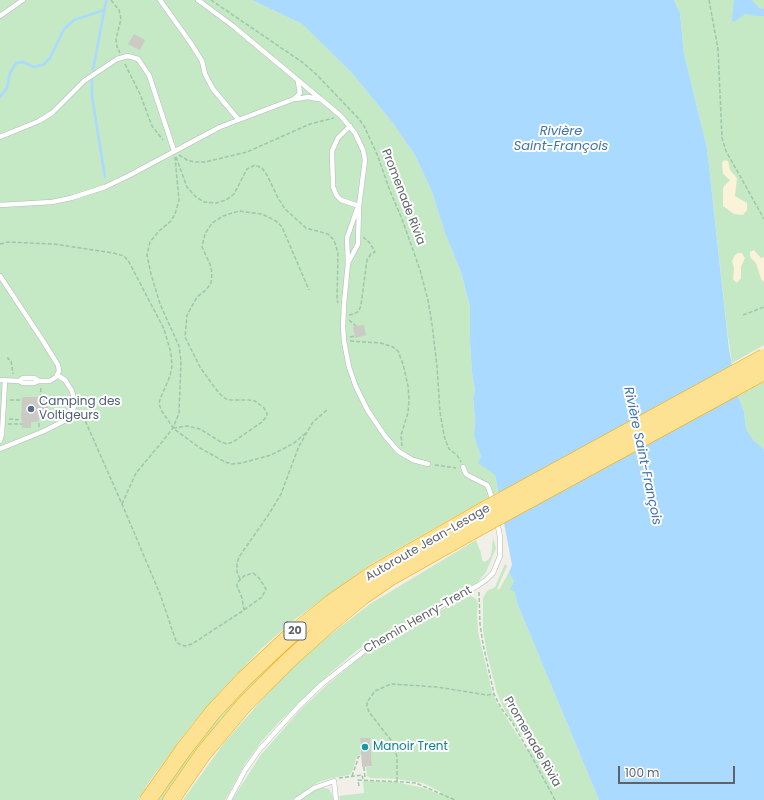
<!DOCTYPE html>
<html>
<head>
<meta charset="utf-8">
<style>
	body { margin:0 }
	#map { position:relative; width:764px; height:800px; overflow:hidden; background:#f1efe8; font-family:Poppins,sans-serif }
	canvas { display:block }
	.scale { position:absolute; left:618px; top:766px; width:117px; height:18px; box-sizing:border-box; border:2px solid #5f6368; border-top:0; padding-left:5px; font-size:12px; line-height:14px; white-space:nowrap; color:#5f6368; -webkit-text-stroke:3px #fff; paint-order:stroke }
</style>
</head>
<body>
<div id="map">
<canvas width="764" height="800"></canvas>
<div class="scale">100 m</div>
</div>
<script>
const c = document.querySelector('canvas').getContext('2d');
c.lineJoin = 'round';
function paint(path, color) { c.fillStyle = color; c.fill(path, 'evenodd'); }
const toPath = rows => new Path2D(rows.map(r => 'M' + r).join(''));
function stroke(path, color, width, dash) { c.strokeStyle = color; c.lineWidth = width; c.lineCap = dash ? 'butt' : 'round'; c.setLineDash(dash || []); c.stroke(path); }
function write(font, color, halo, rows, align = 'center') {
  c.font = font + ' Poppins,sans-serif'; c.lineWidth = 4; c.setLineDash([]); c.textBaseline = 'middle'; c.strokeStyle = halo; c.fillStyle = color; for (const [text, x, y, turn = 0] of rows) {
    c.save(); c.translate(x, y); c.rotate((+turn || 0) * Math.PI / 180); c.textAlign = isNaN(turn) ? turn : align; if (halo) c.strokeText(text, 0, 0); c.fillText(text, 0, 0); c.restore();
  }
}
paint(toPath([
	[0,0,252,0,302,24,351,72,392,122,415,155,432,192,445,233,461,272,470,307,470,341,472,373,475,390,473,398,475,418,474,436,481,457,495,475,498,492,371,564,294,620,262,648,225,687,192,724,149,782,138,800,0,800],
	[674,0,764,0,764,345,732,363,727,329,707,148,684,54,680,13],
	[764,382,764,449,754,441,746,429,744,411,738,396],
	[493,538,496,548,486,572,478,582,385,633,356,651,329,674,281,720,261,742,245,764,225,800,183,800,224,743,251,712,281,678,322,641,370,604,476,540,481,553,482,560,484,562,488,560,491,556],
	[505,564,507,566,497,589,499,590,509,572,514,582,517,603,599,800,340,800,339,796,364,793,363,781,396,782,424,788,439,794,441,792,423,783,396,779,371,778,367,776,366,767,372,766,370,738,360,739,361,755,357,756,352,772,349,775,332,778,319,782,292,800,232,800,260,756,301,709,328,684,366,653,395,635,464,598,471,596,476,599,478,603,477,612,478,632,492,692,497,703,527,750,531,749,505,711,497,693,487,654,483,629,483,598,487,591,495,587],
	[327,614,163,800,156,800,167,783,221,713,256,675],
	[320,787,329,789,332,794,334,800,300,800]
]), '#c5e8c5');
paint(toPath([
	[724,160,728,161,730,170,737,178,735,196,747,203,747,210,743,215,734,214,723,206,723,188,725,185,730,180,723,174,722,163],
	[754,250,761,258,764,257,764,282,761,279,756,263,750,257,750,252],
	[738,253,742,253,745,258,741,267,741,278,737,283,733,279,734,268,732,261,735,255]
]), '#fbf3d9');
paint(toPath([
	[252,0,674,0,680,13,684,54,707,148,729,349,738,396,744,411,746,429,754,441,764,449,764,800,599,800,517,603,515,592,510,589,514,582,509,572,512,565,495,475,478,463,481,457,474,436,475,418,473,398,475,390,472,373,470,341,470,307,461,272,445,233,432,192,415,155,392,122,351,72,302,24],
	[734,0,752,0,759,8,764,9,764,16,757,16,745,14,734,22,732,21]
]), '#aadaff');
stroke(toPath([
	[93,70,106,1],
	[92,80,92,97,105,177],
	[0,97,7,88,10,73,16,63,23,62,34,67,43,65,50,58,64,29,74,20,104,10]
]), '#aadaff', 2.5);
paint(toPath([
	[134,34,145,40,140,50,128,44],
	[364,325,366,335,356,338,355,337,353,328,355,326],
	[24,397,38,397,40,398,40,404,47,404,47,406,48,406,48,415,46,416,39,416,39,421,38,421,37,422,31,422,31,428,22,428,22,420,21,420,22,398],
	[360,738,370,738,372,766,362,767]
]), '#cccac5');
const service = toPath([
	[160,0,190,42,202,61,205,74,213,89,238,119],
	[198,0,233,26,341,116,355,133,363,150,365,160,359,206,358,244,348,263],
	[0,16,23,0],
	[296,99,308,97,318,99],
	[350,126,338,138,332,151,333,187,337,196,341,200,359,206],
	[0,137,39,121,52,113,84,81,117,59,128,56,138,59,149,75,174,151],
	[0,205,52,202,71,198,105,187,128,176,220,127,294,99,300,93,298,82],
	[357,209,347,238,348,263,344,304,343,327,344,341,349,367,356,387,368,411,385,436,398,451,406,456,413,460,428,464],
	[0,276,43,341,58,365,59,371,56,377,50,381,39,381],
	[0,380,19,381,23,383,34,383,39,381,34,378,23,378,19,381],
	[0,441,2,434,5,380],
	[0,449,44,431,64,421,72,413,75,403,72,391,65,380,57,375],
	[463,467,466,474,469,476,487,485,489,489,493,502],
	[229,800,245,770,260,749,299,706,322,684,363,652,378,641,477,586,486,580,493,573,500,556,500,537,497,521],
	[296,800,314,788,334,781,336,800]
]);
const motorway = toPath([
	[148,800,184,749,213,712,244,679,291,635,332,602,374,573,484,510],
	[171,800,203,754,244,705,289,660,328,625,362,597,391,577,487,523]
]);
stroke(service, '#b5b8bc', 5.5);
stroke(motorway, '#f9ab00', 17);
stroke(toPath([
	[111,0,119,10,121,19,116,39,117,47,120,53],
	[211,0,302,62,316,74,359,119,364,126,377,154,390,191,402,219,420,270,428,300,432,324,437,366,440,412,443,430,445,439,449,449,457,455,461,462],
	[709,0,718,49,722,138,726,151,764,219],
	[125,64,140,94,152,126,163,140],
	[179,155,187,160,194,162,205,162,247,152,310,124,334,118],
	[176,157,187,187,196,197,204,202,216,203,226,200,234,194,247,169,255,165,262,168,267,175,278,198,285,209,306,228,328,234,334,240,338,253,337,300,338,303],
	[0,244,8,242,54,244,113,253,124,256,129,262,164,329,171,353,172,366,170,376,161,397,159,403,161,410,174,429,200,448,225,462,232,464,242,463,271,455,283,449,294,443,307,432],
	[349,315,354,314,359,311,361,305,367,260,371,254,375,252,370,243,363,237],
	[743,315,764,307],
	[349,320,356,326],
	[350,337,356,336],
	[350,341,381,343,393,347,398,351,403,364,408,386,409,399,408,413,401,435,402,446],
	[8,357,8,359,11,360,13,374],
	[10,400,22,400],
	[40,404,41,386],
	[79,411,84,418,122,504,160,594,176,641,179,644,185,646,192,644,244,610,262,597,266,589,259,578,253,573,244,576,237,583,237,586,242,598,244,610],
	[9,419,21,420],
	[8,424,22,424],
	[39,427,39,421],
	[173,428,187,426,200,429,221,442,227,444,233,442,262,422,267,416,267,413,264,408,255,401,249,400,231,400,226,399,221,395,215,388,200,367,185,337,187,315,197,297,206,290,211,283,212,273,210,264,202,247,205,234,212,223,223,216,239,211,262,214,276,221,282,227,309,290],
	[435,465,456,468],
	[122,504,136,473,162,442,173,428,179,413,181,361,179,346,160,304,151,274,147,255,150,242,159,231,171,221,175,214,179,200,175,157],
	[240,579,237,572,237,563,239,557,269,514,281,494,299,446,313,422,328,409],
	[479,592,480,624,483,644,494,694,501,708,512,722,532,757,555,800],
	[364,767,365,779],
	[352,776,358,759,358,757,361,756],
	[339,778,362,775,363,779],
	[397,781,397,757,394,744,369,712,367,706,367,702,375,691,391,684,437,687,487,695,494,694],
	[359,786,358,780,404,782,416,783,455,800]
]), '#9cc7a9', 1.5, [4, 2]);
stroke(service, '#fff', 4.5);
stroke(motorway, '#fde293', 16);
const motorwayBridge = toPath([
	[484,510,764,357],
	[487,523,764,372]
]);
stroke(motorwayBridge, '#f9ab00', 17, []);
stroke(motorwayBridge, '#fde293', 16);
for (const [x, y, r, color] of [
	[31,409,4,"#5c6f8a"],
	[365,747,4,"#0f9aa8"]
]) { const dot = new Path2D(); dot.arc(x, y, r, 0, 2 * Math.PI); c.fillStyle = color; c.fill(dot); stroke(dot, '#fff', 1.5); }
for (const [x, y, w] of [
	[295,631,22]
]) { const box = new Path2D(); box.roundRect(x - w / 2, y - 9, w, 18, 3); c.fillStyle = '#fff'; c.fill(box); stroke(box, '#5f6368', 1); }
write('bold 11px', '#5f6368', null, [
	["20",295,631]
]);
write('12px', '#5f6368', '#fff', [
	["Promenade Rivia",403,197,69],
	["Autoroute Jean-Lesage",428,543,-30],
	["Chemin Henry-Trent",418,620,-30],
	["Promenade Rivia",532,742,60]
]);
write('12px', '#4e5e75', '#fff', [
	["Camping des",39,402],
	["Voltigeurs",39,416]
], 'left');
write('12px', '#0d838f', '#fff', [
	["Manoir Trent",373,747]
], 'left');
write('italic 13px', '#4174aa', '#fff', [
	["Rivière",561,132],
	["Saint-François",561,147],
	["Rivière Saint-François",642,456,78]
]);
</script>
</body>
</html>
